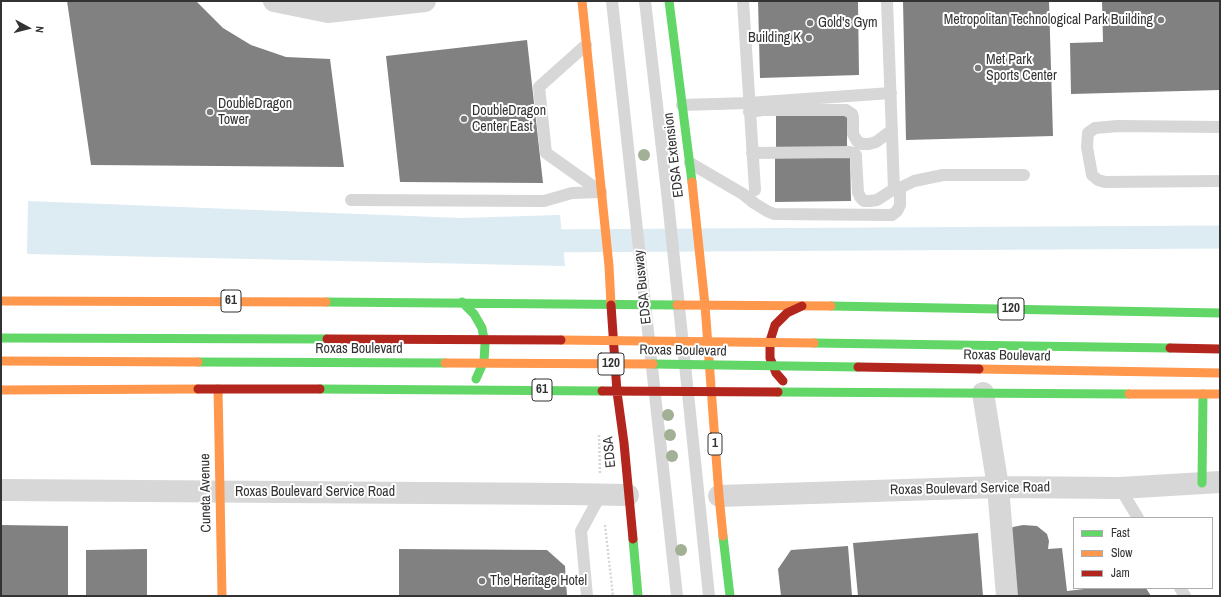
<!DOCTYPE html>
<html>
<head>
<meta charset="utf-8">
<style>
	body { margin:0 }
	#map { position:relative; width:1221px; height:597px; overflow:hidden; background:#fff; font-family:"Archivo Narrow",sans-serif }
	canvas { display:block }
	.frame { position:absolute; inset:0; border:2px solid #333; pointer-events:none }
	.legend { position:absolute; left:1073px; top:517px; width:140px; height:72px; box-sizing:border-box; background:#fff; border:1px solid #adadad; margin:0; padding:5px 7px; list-style:none; font-size:12px; color:#333 }
	.legend li { display:flex; align-items:center; gap:8px; height:20px }
	.legend b { width:20px; border:1px solid #adadad }
	.north { position:absolute; left:8px; top:8px; width:40px; height:40px; -webkit-text-stroke:3px #fff; paint-order:stroke; rotate:97deg; font-size:11px; font-weight:700; line-height:16px; text-align:center; color:#333 }
	.north::after { content:''; display:block; margin:auto; width:14px; height:18px; background:#333; clip-path:polygon(50% 0,100% 100%,50% 72%,0 100%) }
</style>
</head>
<body>
<div id="map">
<canvas width="1221" height="597"></canvas>
<div class="frame"></div>
<ul class="legend">
<li><b style="height:5px;background:#63d668"></b>Fast</li>
<li><b style="height:5px;background:#ff974d"></b>Slow</li>
<li><b style="height:5px;background:#b3261e"></b>Jam</li>
</ul>
<div class="north">N</div>
</div>
<script>
const c = document.querySelector('canvas').getContext('2d');
c.lineJoin = 'round';
function paint(path, color) { c.fillStyle = color; c.fill(path, 'evenodd'); }
const toPath = rows => new Path2D(rows.map(r => 'M' + r).join(''));
function stroke(path, color, width, dash) { c.strokeStyle = color; c.lineWidth = width; c.lineCap = dash ? 'butt' : 'round'; c.setLineDash(dash || []); c.stroke(path); }
function write(font, color, halo, rows, align = 'center') {
  c.font = font + ' "Archivo Narrow",sans-serif'; c.lineWidth = 4; c.setLineDash([]); c.textBaseline = 'middle'; c.strokeStyle = halo; c.fillStyle = color; for (const [text, x, y, turn = 0] of rows) {
    c.save(); c.translate(x, y); c.rotate((+turn || 0) * Math.PI / 180); c.textAlign = isNaN(turn) ? turn : align; if (halo) c.strokeText(text, 0, 0); c.fillText(text, 0, 0); c.restore();
  }
}
paint(toPath([
	[28,201,460,218,560,215,565,266,27,254]
]), '#ddebf3');
stroke(toPath([
	[531,241,1220,237]
]), '#ddebf3', 23);
paint(toPath([
	[67,1,196,1,223,28,251,45,286,57,330,59,344,167,91,165],
	[758,1,858,1,859,75,760,78],
	[903,1,1049,1,1053,136,906,140],
	[1102,1,1220,1,1220,90,1071,94,1070,43,1103,42],
	[527,40,543,183,400,182,386,56],
	[847,115,847,148,776,149,776,116],
	[850,156,851,201,775,202,775,157],
	[1,525,68,526,68,596,1,596],
	[1023,525,1037,526,1047,534,1049,541,1048,549,1062,548,1067,591,1084,589,1083,588,1146,588,1151,596,1014,596,1005,533,1013,527],
	[978,533,983,596,858,596,853,543],
	[848,546,852,596,781,596,778,569,791,550],
	[147,549,147,596,86,596,86,550],
	[399,549,547,550,565,566,567,596,399,596]
]), '#818181');
stroke(toPath([
	[599,435,600,474],
	[605,525,613,596]
]), '#d6d6d6', 2.5, [2, 2]);
stroke(toPath([
	[612,1,677,596],
	[645,1,668,201,709,596],
	[743,1,755,190],
	[887,1,894,189],
	[586,45,539,87,546,153,601,192],
	[682,105,748,103,891,93],
	[749,112,763,110,846,110,852,114,853,117,853,134,857,141,862,144,869,144,876,142,892,130],
	[1220,127,1118,126,1095,128,1088,133,1087,147,1092,175,1098,180,1105,182,1220,181],
	[752,153,850,152,854,153,856,155,856,158,858,192,860,197,864,201,870,201,877,200,894,189,900,188,914,181,943,175,1024,175],
	[690,163,743,194,754,203,767,211,774,214,892,215,897,211,900,205,900,188],
	[351,200,544,201,572,193,601,192],
	[1120,488,1138,518],
	[1180,588,1185,596],
	[587,596,581,531,601,494]
]), '#d7d7d7', 12);
stroke(toPath([
	[274,1,328,12,425,1],
	[983,393,998,487,1007,596],
	[1,490,568,494,628,495],
	[719,496,998,487,1120,488,1220,482]
]), '#d7d7d7', 22);
stroke(toPath([
	[669,1,692,182],
	[326,302,677,305],
	[462,302,474,314,482,328,485,344,484,361,476,379],
	[831,306,1220,313],
	[320,389,602,391],
	[778,392,1129,394],
	[1202,483,1203,394],
	[723,536,730,596],
	[633,539,638,596]
]), '#63d668', 9);
stroke(toPath([
	[582,1,609,266,611,305],
	[692,182,705,305],
	[1,301,326,302],
	[677,305,831,306],
	[705,305,719,496,723,536],
	[218,389,222,596],
	[1,390,198,389],
	[1129,394,1220,394]
]), '#ff974d', 9);
stroke(toPath([
	[611,305,617,392,624,443,633,539],
	[783,381,776,373,770,358,770,341,775,325,787,313,802,306],
	[198,389,320,389],
	[602,391,778,392]
]), '#b3261e', 9);
stroke(toPath([
	[1,338,327,339],
	[814,343,1170,348],
	[198,362,445,363],
	[653,364,858,367]
]), '#63d668', 9);
stroke(toPath([
	[561,340,814,343],
	[1,361,198,362],
	[445,363,653,364],
	[979,369,1220,373]
]), '#ff974d', 9);
stroke(toPath([
	[327,339,561,340],
	[1170,348,1220,349],
	[858,367,979,369]
]), '#b3261e', 9);
c.fillStyle = '#a2b095';
for (const [x, y] of [
	[644,155],
	[668,415],
	[670,435],
	[672,456],
	[681,550]
]) { c.beginPath(); c.arc(x, y, 6, 0, 2 * Math.PI); c.fill(); }
for (const [x, y, r, color] of [
	[1161,20,4,"#7a7a7a"],
	[810,23,4,"#7a7a7a"],
	[809,38,4,"#7a7a7a"],
	[978,68,4,"#7a7a7a"],
	[210,112,4,"#7a7a7a"],
	[464,119,4,"#7a7a7a"],
	[482,581,4,"#7a7a7a"]
]) { const dot = new Path2D(); dot.arc(x, y, r, 0, 2 * Math.PI); c.fillStyle = color; c.fill(dot); stroke(dot, '#fff', 1.5); }
for (const [x, y, w] of [
	[231,301,20],
	[1011,309,26],
	[611,364,26],
	[542,390,20],
	[715,444,14]
]) { const box = new Path2D(); box.roundRect(x - w / 2, y - 11, w, 22, 3); c.fillStyle = '#fff'; c.fill(box); stroke(box, '#333', 1); }
write('bold 13px', '#333', null, [
	["61",231,301],
	["120",1011,309],
	["120",611,364],
	["61",542,390],
	["1",715,444]
]);
write('14px', '#333', '#fff', [
	["Metropolitan Technological Park Building",1153,20,"right"],
	["Gold's Gym",818,23],
	["Building K",801,38,"right"],
	["Met Park",986,60],
	["Sports Center",986,76],
	["DoubleDragon",218,104],
	["Tower",218,120],
	["DoubleDragon",472,111],
	["Center East",472,127],
	["The Heritage Hotel",490,581]
], 'left');
write('14px', '#333', '#fff', [
	["EDSA Extension",674,155,-97],
	["EDSA Busway",643,287,-96],
	["Roxas Boulevard",359,349],
	["Roxas Boulevard",683,351,1],
	["Roxas Boulevard",1007,356,1],
	["EDSA",610,452,-96],
	["Roxas Boulevard Service Road",970,489,-1],
	["Roxas Boulevard Service Road",315,492],
	["Cuneta Avenue",206,493,-91]
]);
</script>
</body>
</html>
